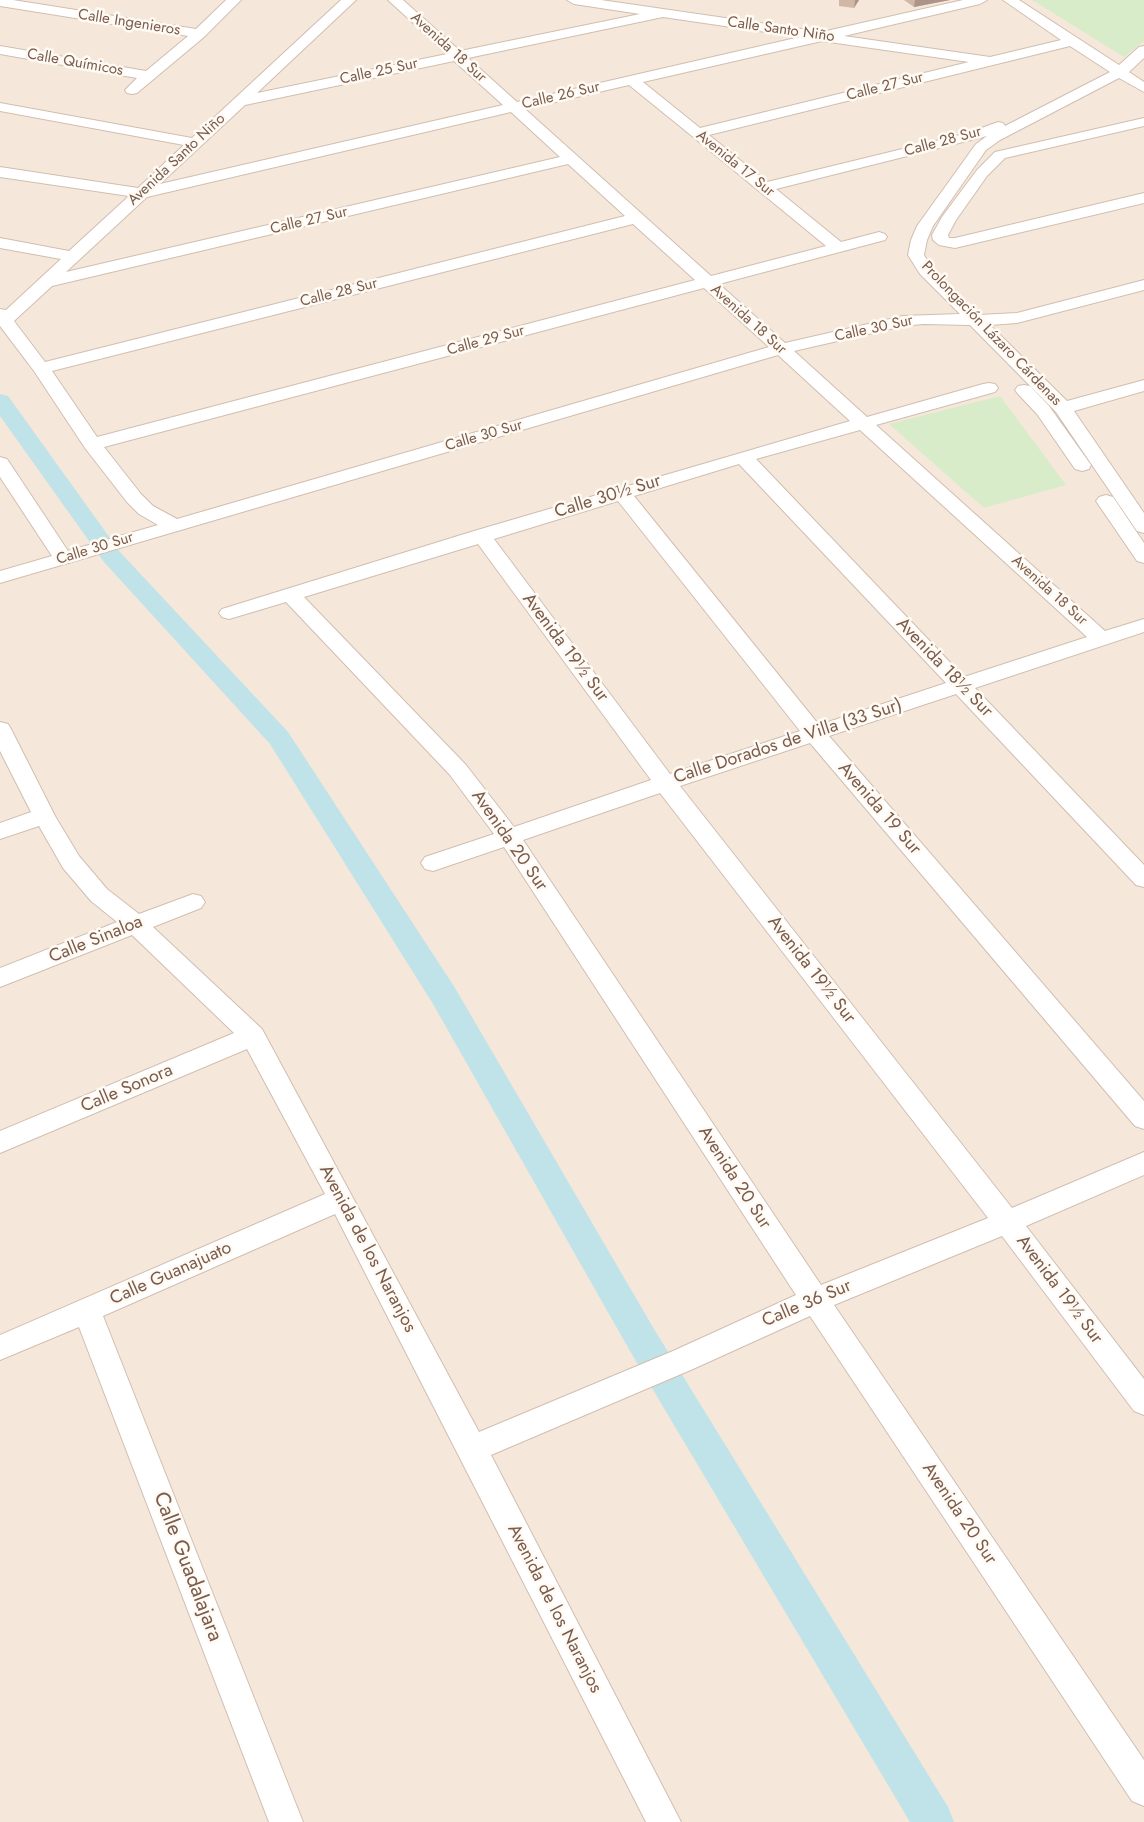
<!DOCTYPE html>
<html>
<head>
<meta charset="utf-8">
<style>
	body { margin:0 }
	canvas { display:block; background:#fdf6ec }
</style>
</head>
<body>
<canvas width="1144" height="1822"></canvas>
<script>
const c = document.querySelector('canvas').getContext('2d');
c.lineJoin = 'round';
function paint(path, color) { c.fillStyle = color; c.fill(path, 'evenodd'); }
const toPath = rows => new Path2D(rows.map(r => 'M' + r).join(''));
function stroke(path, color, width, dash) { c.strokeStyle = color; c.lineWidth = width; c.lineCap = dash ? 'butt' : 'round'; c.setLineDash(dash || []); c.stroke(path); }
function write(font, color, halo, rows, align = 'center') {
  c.font = font + ' Jost,sans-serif'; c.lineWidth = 5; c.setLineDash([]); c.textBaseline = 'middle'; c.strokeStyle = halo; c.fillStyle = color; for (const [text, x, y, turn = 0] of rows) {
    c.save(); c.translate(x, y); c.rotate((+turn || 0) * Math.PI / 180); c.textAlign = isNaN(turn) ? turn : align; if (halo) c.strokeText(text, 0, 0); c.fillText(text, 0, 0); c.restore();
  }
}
paint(toPath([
	[0,0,1144,0,1144,1822,0,1822]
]), '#f5e8da');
paint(toPath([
	[1032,0,1144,0,1144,41,1124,57],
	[1000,396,1066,485,984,508,889,424]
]), '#d8ecc9');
paint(toPath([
	[0,394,8,396,120,552,288,732,455,988,654,1329,948,1807,954,1822,910,1822,630,1351,433,1004,270,744,104,562,0,416,0,394]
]), '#bfe3e8');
const street = toPath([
	[0,0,13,0,196,29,226,0,241,0,204,37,137,93,132,94,127,93,125,90,137,78,0,54,0,46,146,71,188,36,0,6,0,0],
	[341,0,356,0,257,93,447,54,388,0,403,0,460,51,640,14,574,4,567,0,601,0,822,32,963,0,987,0,980,4,844,36,990,57,1061,40,1003,0,1019,0,1119,65,1139,47,1144,46,1144,58,1129,72,1144,82,1144,92,1119,78,1000,140,986,150,933,226,927,240,924,255,932,268,979,315,1017,313,1144,280,1144,290,1017,323,990,325,1067,401,1144,380,1144,391,1074,411,1144,513,1144,533,1137,531,1056,412,970,325,923,324,903,326,794,351,867,417,983,384,989,383,995,384,998,388,995,392,876,425,1105,631,1144,619,1144,632,975,688,1144,865,1144,887,1136,885,956,694,829,736,1144,1101,1144,1129,1135,1126,810,743,680,786,1012,1208,1144,1152,1144,1175,1026,1226,1144,1379,1144,1415,1134,1411,1002,1236,834,1305,1144,1760,1144,1806,1132,1801,810,1316,693,1369,491,1455,681,1822,646,1822,335,1214,103,1316,303,1822,269,1822,79,1327,0,1360,0,1335,325,1194,247,1049,0,1153,0,1131,234,1033,132,935,0,987,0,968,117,922,91,901,63,868,39,826,0,839,0,823,31,812,0,751,0,722,8,724,11,729,55,816,79,856,107,889,139,914,193,894,201,896,205,902,201,908,153,927,262,1029,479,1432,673,1351,796,1295,504,847,433,871,425,869,421,863,425,857,494,834,450,775,286,602,229,619,222,617,219,613,222,609,474,531,850,421,778,355,0,583,0,571,52,556,0,477,0,457,7,459,68,551,158,525,139,514,127,502,85,448,34,371,0,326,0,309,6,310,61,259,0,248,0,238,69,251,129,196,0,177,0,167,138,188,184,145,0,111,0,103,192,138,341,0],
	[663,17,800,37,517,102,468,58,663,17],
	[822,41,969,62,700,128,643,82,822,41],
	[1070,46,1110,72,1005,126,1003,123,998,122,968,133,767,182,709,135,1070,46],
	[454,61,503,105,160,184,245,105,454,61],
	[629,85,692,136,826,246,711,276,525,109,629,85],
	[511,112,560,157,66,272,147,197,511,112],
	[987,136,976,144,917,226,911,240,908,255,920,274,960,314,903,316,785,343,719,284,885,240,887,237,885,234,879,232,841,242,776,189,987,136],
	[568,164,625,216,45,362,14,321,52,286,568,164],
	[633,224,695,280,97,437,52,371,633,224],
	[704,288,769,347,177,519,153,506,141,494,104,447,704,288],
	[860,430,1087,637,964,677,756,459,860,430],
	[739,464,946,683,819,725,634,496,739,464],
	[618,501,800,731,670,774,494,539,618,501],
	[478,544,651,780,514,827,466,765,304,597,478,544],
	[660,793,988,1218,821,1285,523,840,660,793],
	[1144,118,1144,126,1005,158,987,176,956,220,948,235,949,238,955,238,1144,193,1144,203,955,248,939,245,933,240,932,235,942,217,977,170,995,152,1144,118],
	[1024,385,1030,386,1049,406,1091,465,1089,469,1082,471,1075,469,1037,414,1018,394,1015,390,1018,386,1024,385],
	[1106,495,1113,497,1144,543,1144,563,1137,561,1096,501,1099,497,1106,495]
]);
stroke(street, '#d1beb0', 2);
paint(street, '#fff');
paint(toPath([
	[839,0,859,0,854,8,839,6],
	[904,0,950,0,914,7]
]), '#d1b7a8');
paint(toPath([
	[855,0,859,0,854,8],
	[915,0,950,0,914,7]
]), '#aa9588');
write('15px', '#7a5c4d', '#fffaf3', [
	["Calle Ingenieros",129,23,9],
	["Calle Santo Niño",781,30,8],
	["Avenida 18 Sur",448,48,42],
	["Calle Químicos",75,63,10],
	["Calle 25 Sur",379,72,-12],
	["Calle 27 Sur",885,87,-14],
	["Calle 26 Sur",561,96,-13],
	["Calle 28 Sur",943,142,-15],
	["Avenida Santo Niño",177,160,-43],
	["Avenida 17 Sur",735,164,39],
	["Calle 27 Sur",309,221,-13],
	["Calle 28 Sur",339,293,-14],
	["Avenida 18 Sur",748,320,42],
	["Calle 30 Sur",874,329,-12],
	["Prolongación Lázaro Cárdenas",991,334,46],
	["Calle 29 Sur",486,341,-15],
	["Calle 30 Sur",484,436,-16],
	["Calle 30 Sur",95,549,-17],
	["Avenida 18 Sur",1049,591,42]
]);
write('18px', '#7a5c4d', '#fffaf3', [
	["Calle 30½ Sur",608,497,-17],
	["Avenida 19½ Sur",565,648,53],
	["Avenida 18½ Sur",944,668,46],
	["Calle Dorados de Villa (33 Sur)",788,742,-18],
	["Avenida 19 Sur",879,809,49],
	["Avenida 20 Sur",509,841,55],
	["Calle Sinaloa",96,940,-22],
	["Avenida 19½ Sur",811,970,52],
	["Calle Sonora",127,1089,-23],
	["Avenida 20 Sur",734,1178,57],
	["Avenida de los Naranjos",367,1249,62],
	["Calle Guanajuato",171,1274,-24],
	["Avenida 19½ Sur",1059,1290,53],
	["Calle 36 Sur",807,1304,-23],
	["Avenida 20 Sur",959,1514,56],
	["Avenida de los Naranjos",554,1609,63]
]);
write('21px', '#7a5c4d', '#fffaf3', [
	["Calle Guadalajara",187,1567,69]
]);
</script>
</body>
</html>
